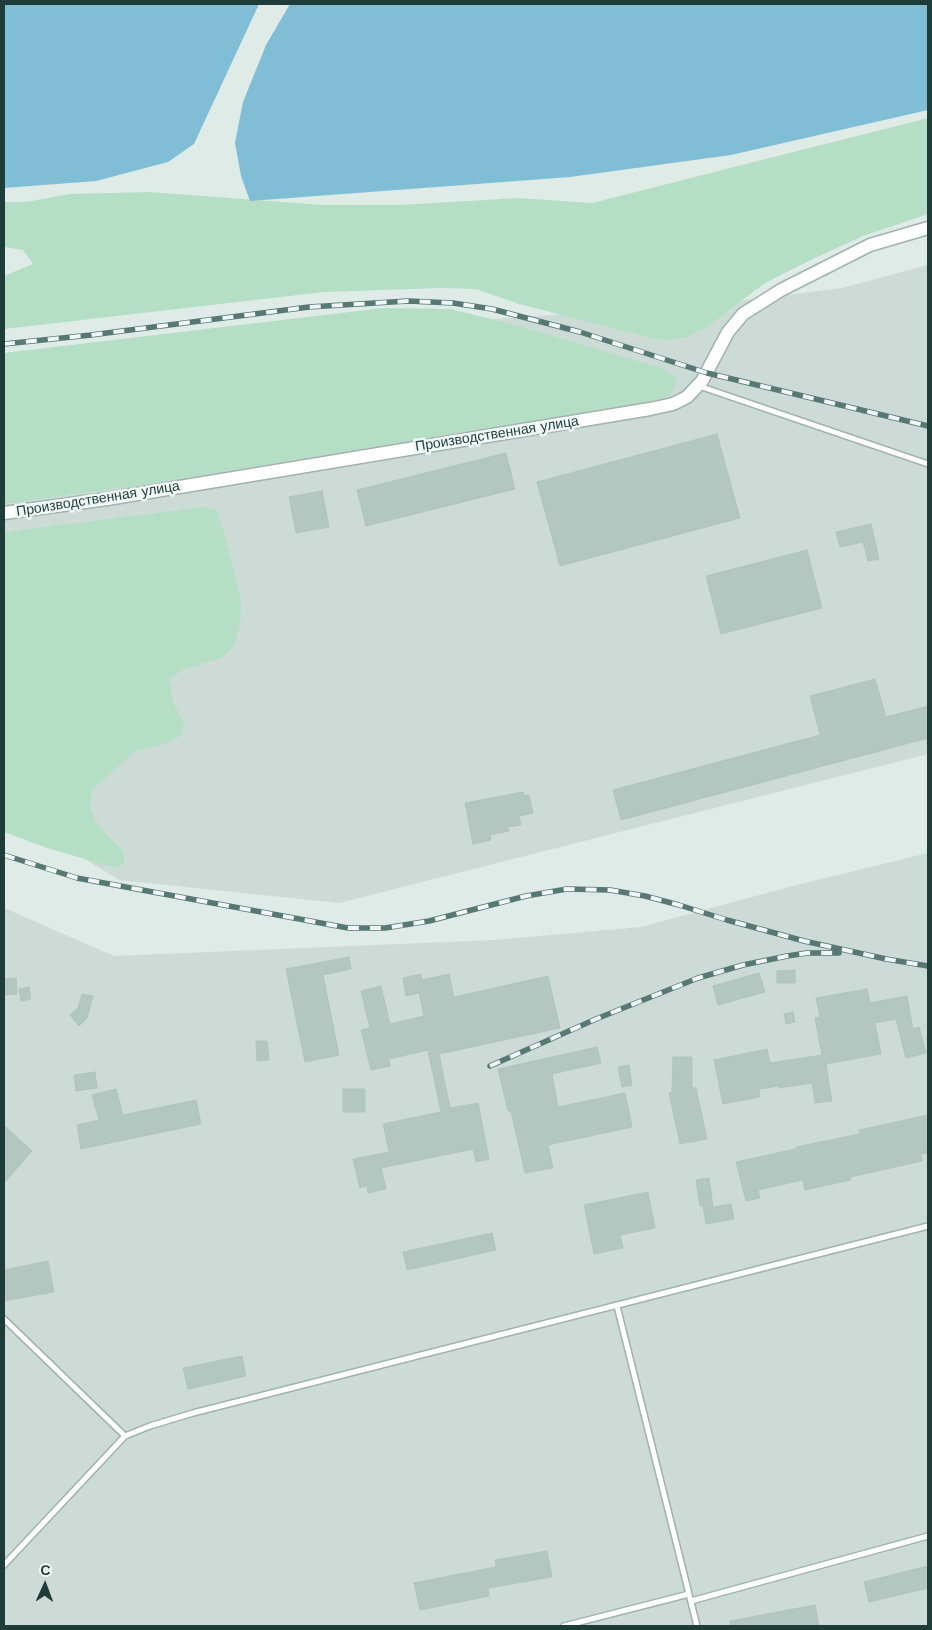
<!DOCTYPE html>
<html>
<head>
<meta charset="utf-8">
<style>
	body { margin:0 }
	#map { position:relative; width:932px; height:1630px; overflow:hidden; background:#deebe7; font-family:"Work Sans",sans-serif }
	canvas { display:block }
	.frame { position:absolute; inset:0; border:5px solid #1e3c38; pointer-events:none }
	.north { position:absolute; left:20px; top:1560px; width:50px; height:50px; -webkit-text-stroke:4px #eff8f4; paint-order:stroke; rotate:2deg; font-size:14px; font-weight:700; line-height:20px; text-align:center; color:#1e3c38 }
	.north::after { content:''; display:block; margin:auto; width:18px; height:22px; background:#1e3c38; clip-path:polygon(50% 0,100% 100%,50% 72%,0 100%) }
</style>
</head>
<body>
<div id="map">
<canvas width="932" height="1630"></canvas>
<div class="frame"></div>
<div class="north">С</div>
</div>
<script>
const c = document.querySelector('canvas').getContext('2d');
c.lineJoin = 'round';
function paint(path, color) { c.fillStyle = color; c.fill(path, 'evenodd'); }
const toPath = rows => new Path2D(rows.map(r => 'M' + r).join(''));
function stroke(path, color, width, dash) { c.strokeStyle = color; c.lineWidth = width; c.lineCap = dash ? 'butt' : 'round'; c.setLineDash(dash || []); c.stroke(path); }
function write(font, color, halo, rows, align = 'center') {
  c.font = font + ' "Work Sans",sans-serif'; c.lineWidth = 5; c.setLineDash([]); c.textBaseline = 'middle'; c.strokeStyle = halo; c.fillStyle = color; for (const [text, x, y, turn = 0] of rows) {
    c.save(); c.translate(x, y); c.rotate((+turn || 0) * Math.PI / 180); c.textAlign = isNaN(turn) ? turn : align; if (halo) c.strokeText(text, 0, 0); c.fillText(text, 0, 0); c.restore();
  }
}
paint(toPath([
	[928,265,928,754,339,903,119,880,4,809,4,357,463,321,715,304,842,288],
	[928,853,928,1626,4,1626,4,908,114,956,495,940,641,927,793,886]
]), '#ccdbd6');
paint(toPath([
	[928,118,928,214,863,236,815,258,765,283,707,327,688,337,668,340,650,338,519,304,476,289,440,288,324,292,4,329,4,276,33,264,23,250,4,247,4,202,26,202,70,194,149,192,323,205,400,205,518,198,592,203],
	[383,308,450,309,523,327,661,368,675,376,676,384,670,395,653,401,135,486,4,504,4,353],
	[205,507,216,510,226,538,241,602,240,624,234,645,221,658,182,670,169,680,173,703,184,722,180,736,170,742,134,752,92,790,90,805,95,821,123,852,124,864,116,868,47,848,4,832,4,532]
]), '#b4dfc5');
paint(toPath([
	[4,4,259,4,194,144,168,162,96,181,4,188],
	[290,4,928,4,928,110,731,155,570,177,250,201,241,176,235,143,243,102,266,45]
]), '#80bed6');
const building = toPath([
	[717,434,740,518,560,566,537,482,717,434],
	[506,453,515,489,366,526,357,490,506,453],
	[322,491,329,527,296,533,289,497,322,491],
	[871,524,879,559,868,561,863,542,840,547,836,532,871,524],
	[807,550,822,608,721,634,706,576,807,550],
	[875,679,886,717,928,706,928,738,621,820,613,790,820,735,810,696,875,679],
	[523,792,524,796,529,795,533,813,519,816,521,825,508,827,509,831,490,835,491,840,473,844,465,803,523,792],
	[349,957,351,969,323,975,339,1055,305,1062,286,969,349,957],
	[795,970,795,983,777,983,777,971,795,970],
	[759,973,765,992,718,1005,713,986,759,973],
	[421,974,422,980,449,974,454,997,548,976,560,1028,439,1054,450,1108,478,1103,489,1159,476,1162,473,1149,381,1168,386,1189,368,1193,367,1186,360,1188,353,1159,389,1152,383,1124,441,1112,428,1050,389,1059,390,1066,371,1070,361,1030,370,1028,361,991,381,986,390,1024,424,1016,419,993,406,996,403,978,421,974],
	[16,978,17,994,4,995,4,979,16,978],
	[29,987,31,999,21,1001,19,989,29,987],
	[867,989,870,1003,907,996,913,1029,919,1027,926,1053,906,1058,896,1019,875,1023,881,1054,826,1064,832,1101,815,1103,812,1083,779,1088,779,1086,759,1089,760,1097,723,1104,714,1060,767,1049,770,1063,822,1055,815,1018,820,1017,816,998,867,989],
	[82,994,93,996,87,1018,79,1026,70,1015,78,1008,82,994],
	[793,1012,795,1022,786,1024,784,1014,793,1012],
	[256,1041,267,1041,269,1060,257,1061,256,1041],
	[597,1047,601,1063,552,1074,558,1107,625,1093,632,1127,548,1145,553,1168,525,1173,511,1111,508,1111,498,1069,597,1047],
	[673,1057,692,1057,692,1088,696,1088,707,1139,680,1144,669,1093,672,1092,673,1057],
	[629,1065,632,1085,622,1087,618,1067,629,1065],
	[95,1072,97,1088,76,1091,74,1075,95,1072],
	[116,1089,123,1115,196,1100,201,1124,81,1149,77,1125,99,1120,92,1095,116,1089],
	[343,1089,365,1089,365,1112,343,1112,343,1089],
	[928,1115,928,1137,926,1138,928,1153,921,1154,922,1161,850,1177,851,1180,805,1190,803,1180,758,1190,760,1198,746,1201,736,1162,796,1149,796,1147,860,1134,859,1130,928,1115],
	[4,1125,32,1151,4,1183,4,1125],
	[709,1178,713,1207,731,1204,734,1219,706,1224,703,1206,700,1206,696,1180,709,1178],
	[648,1192,655,1228,620,1235,623,1248,594,1254,584,1205,648,1192],
	[492,1233,496,1250,407,1270,403,1252,492,1233],
	[48,1261,54,1292,4,1301,4,1270,48,1261],
	[242,1356,246,1376,188,1389,183,1368,242,1356],
	[547,1551,552,1577,488,1588,489,1596,420,1610,414,1583,496,1567,495,1560,547,1551],
	[928,1566,928,1588,869,1602,864,1582,928,1566],
	[815,1605,819,1626,730,1626,730,1621,815,1605]
]);
paint(building, '#b3c6c0');
stroke(building, '#b0c5bf', 1);
const service = toPath([
	[699,386,928,464],
	[617,1306,697,1626],
	[4,1319,125,1436],
	[4,1565,125,1436,150,1426,193,1413,928,1226],
	[691,1601,928,1536],
	[564,1626,689,1594]
]);
const tertiary = toPath([
	[4,513,107,499,650,409,673,404,687,397,702,381,728,332,743,314,781,290,870,245,928,228]
]);
stroke(service, '#a1b3af', 8);
stroke(tertiary, '#a1b3af', 15);
stroke(service, '#fff', 5);
stroke(tertiary, '#fff', 12);
const rail = toPath([
	[4,344,91,335,309,307,408,301,453,303,492,309,580,332,707,373,928,426],
	[4,855,77,878,348,928,385,928,429,921,526,896,567,889,610,890,645,896,679,905,727,920,804,941,886,959,928,966],
	[490,1066,596,1019,698,978,743,965,787,956,807,953,839,953]
]);
stroke(rail, '#587874', 5.5);
stroke(rail, '#eff8f4', 4, [11]);
write('14px', '#1e3c38', '#eff8f4', [
	["Производственная улица",497,434,-9],
	["Производственная улица",98,499,-9]
]);
</script>
</body>
</html>
